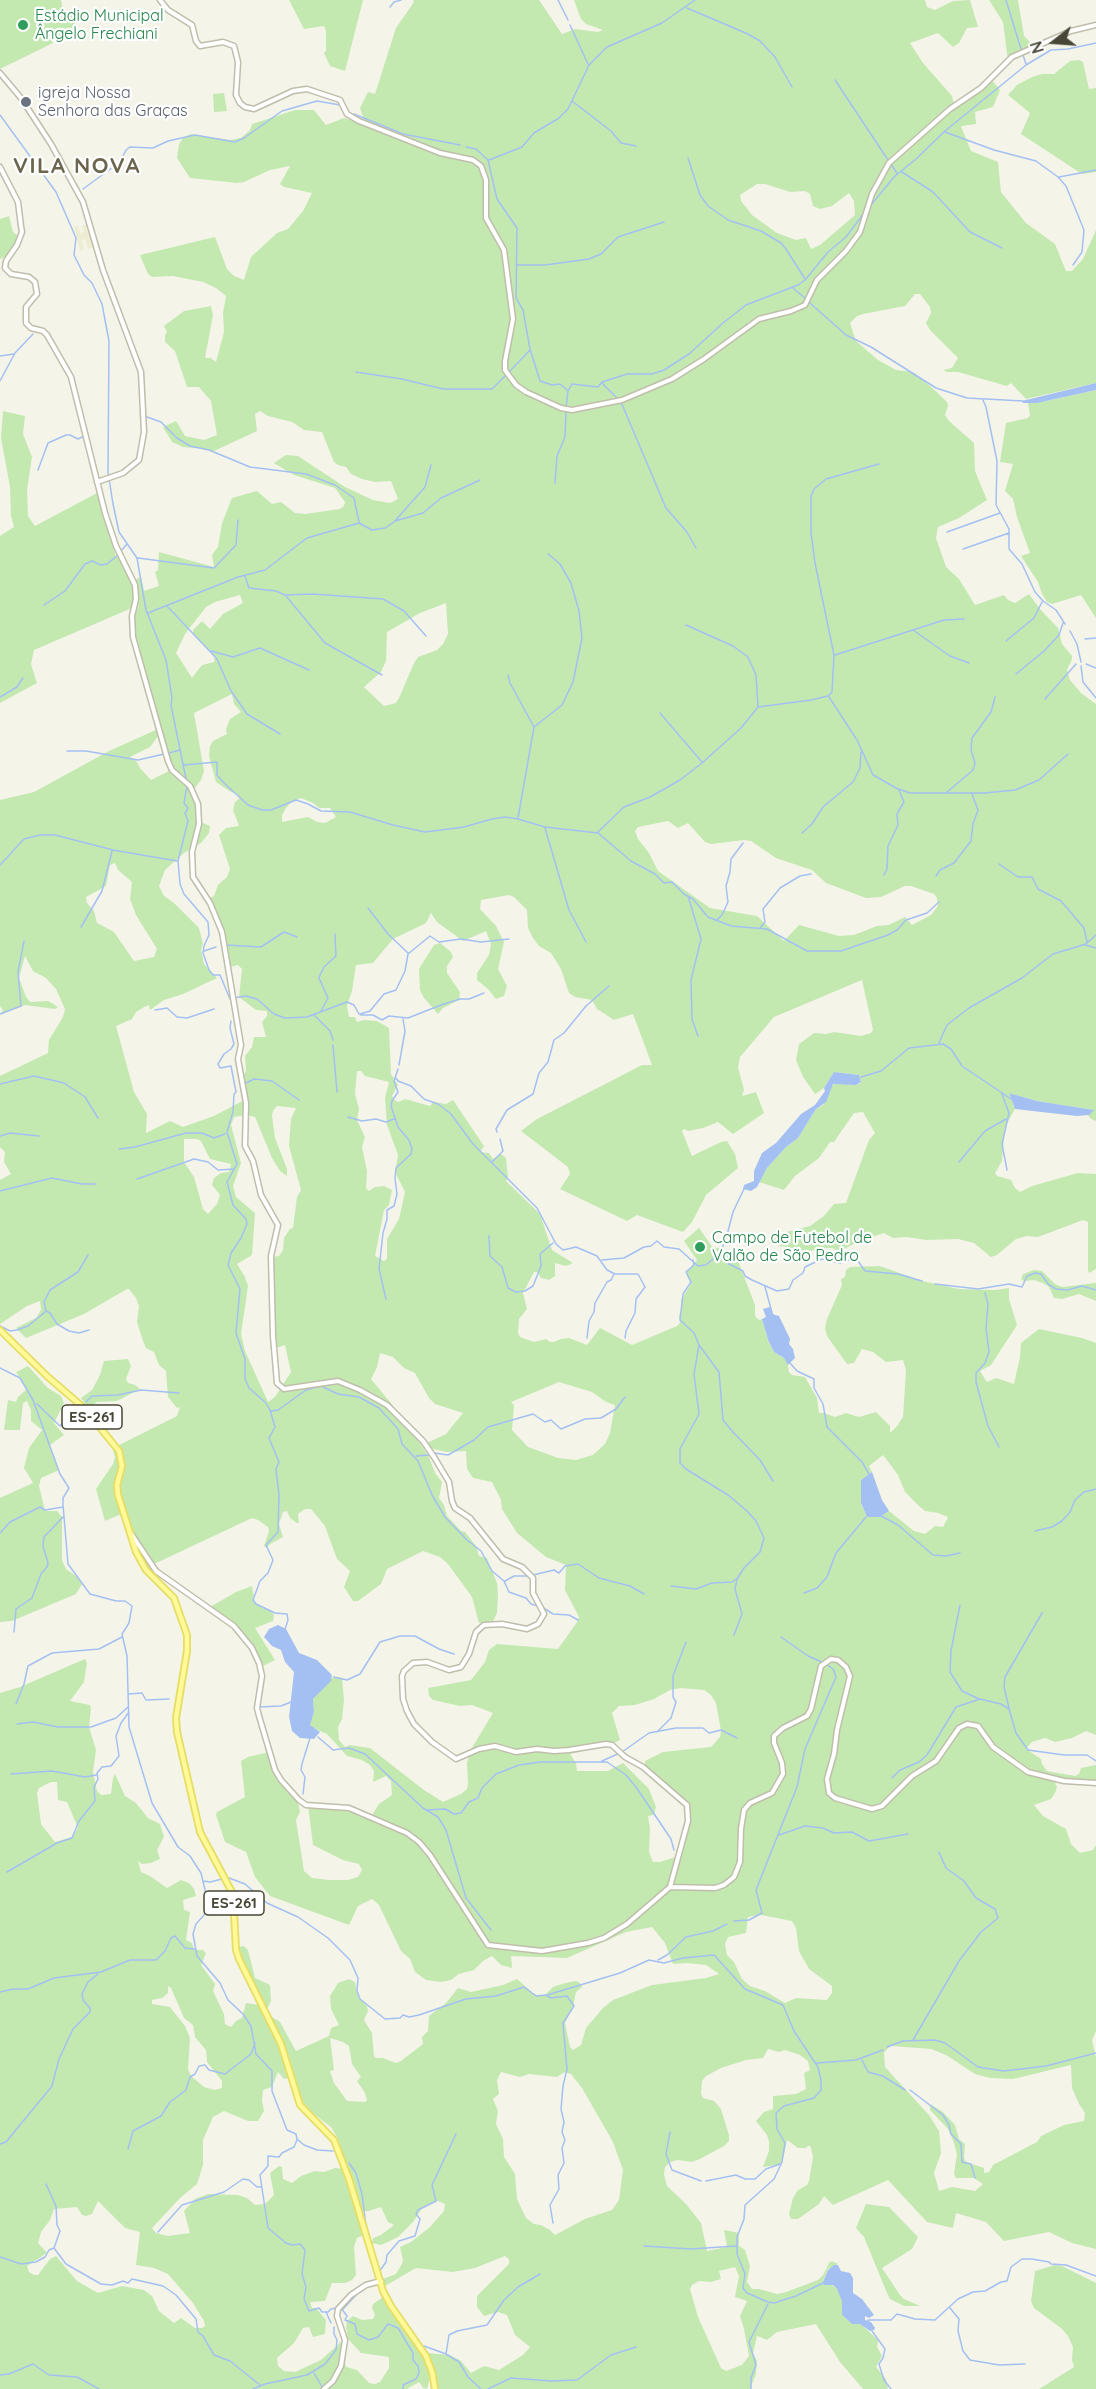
<!DOCTYPE html>
<html>
<head>
<meta charset="utf-8">
<style>
	body { margin:0 }
	#map { position:relative; width:1096px; height:2389px; overflow:hidden; background:#f5f4e9; font-family:Quicksand,sans-serif }
	canvas { display:block }
	.north { position:absolute; left:1024px; top:12px; width:60px; height:60px; -webkit-text-stroke:4px #fff; paint-order:stroke; rotate:253deg; font-size:16px; font-weight:700; line-height:24px; text-align:center; color:#484637 }
	.north::after { content:''; display:block; margin:auto; width:21px; height:27px; background:#484637; clip-path:polygon(50% 0,100% 100%,50% 72%,0 100%) }
</style>
</head>
<body>
<div id="map">
<canvas width="1096" height="2389"></canvas>
<div class="north">N</div>
</div>
<script>
const c = document.querySelector('canvas').getContext('2d');
c.lineJoin = 'round';
function paint(path, color) { c.fillStyle = color; c.fill(path, 'evenodd'); }
const toPath = rows => new Path2D(rows.map(r => 'M' + r).join(''));
function stroke(path, color, width, dash) { c.strokeStyle = color; c.lineWidth = width; c.lineCap = dash ? 'butt' : 'round'; c.setLineDash(dash || []); c.stroke(path); }
function write(font, color, halo, rows, align = 'center') {
  c.font = font + ' Quicksand,sans-serif'; c.lineWidth = 4.5; c.setLineDash([]); c.textBaseline = 'middle'; c.strokeStyle = halo; c.fillStyle = color; for (const [text, x, y, turn = 0] of rows) {
    c.save(); c.translate(x, y); c.rotate((+turn || 0) * Math.PI / 180); c.textAlign = isNaN(turn) ? turn : align; if (halo) c.strokeText(text, 0, 0); c.fillText(text, 0, 0); c.restore();
  }
}
paint(toPath([
	[88,224,94,247,88,249,85,239,82,240,84,249,80,251,74,227,78,226,80,233,84,232,82,226]
]), '#eeecd2');
paint(toPath([
	[0,0,61,0,62,6,67,11,76,15,74,30,69,35,52,40,53,43,0,69],
	[289,0,363,0,345,71,330,66,324,53,326,51,326,31,324,26,304,29],
	[413,0,539,0,562,34,575,29,598,32,603,30,586,24,581,19,574,0,925,0,927,7,935,10,953,1,970,0,978,27,967,28,959,43,953,47,938,33,910,43,923,63,952,96,954,105,990,78,1000,90,993,107,975,112,976,124,961,126,971,151,998,162,1001,192,1026,223,1055,244,1066,271,1072,271,1083,259,1096,230,1096,383,1026,399,1011,383,1007,386,958,372,947,372,943,370,952,368,958,358,930,330,926,323,931,313,930,307,920,294,915,294,905,306,863,314,857,316,850,323,856,341,878,360,896,370,913,372,929,385,947,402,948,406,945,415,949,421,974,443,975,471,987,500,959,518,938,527,936,538,946,567,959,579,975,605,1004,595,1008,600,1015,603,1029,594,1040,609,1058,628,1062,644,1072,656,1072,659,1067,670,1070,680,1081,693,1096,704,1096,1121,1091,1119,1088,1115,1093,1110,1037,1101,1009,1093,1015,1109,1005,1127,1002,1161,995,1173,997,1176,1011,1180,1015,1188,1020,1192,1032,1186,1078,1173,1096,1174,1096,1269,1089,1273,1088,1270,1088,1222,1083,1220,1038,1237,1027,1236,1016,1239,997,1255,991,1257,974,1243,958,1239,926,1240,907,1237,893,1238,884,1233,857,1242,839,1252,833,1248,825,1248,805,1252,769,1243,775,1235,810,1226,824,1216,834,1204,846,1203,869,1140,875,1133,863,1112,854,1113,834,1142,830,1142,819,1158,795,1176,784,1190,759,1182,767,1168,786,1147,798,1138,816,1109,823,1105,831,1086,837,1083,856,1085,861,1083,859,1075,834,1072,824,1088,815,1094,803,1077,796,1060,799,1044,814,1033,826,1034,834,1032,861,1036,871,1033,873,1030,862,980,774,1017,740,1057,738,1067,744,1090,742,1096,756,1092,764,1113,733,1134,718,1122,703,1128,688,1131,684,1129,682,1131,692,1156,721,1142,727,1141,735,1154,738,1168,706,1195,692,1222,683,1232,637,1215,627,1221,560,1189,570,1174,568,1167,521,1131,537,1119,615,1079,642,1065,652,1065,633,1014,614,1020,597,1009,592,1000,575,997,569,993,561,969,551,953,539,946,533,938,528,928,527,910,514,897,509,895,481,900,480,909,496,926,504,942,498,969,507,986,504,996,496,999,488,989,477,980,477,973,489,955,491,944,486,931,463,941,437,922,431,913,426,923,393,939,373,963,356,965,352,991,347,1006,349,1017,355,1017,357,1022,364,1020,377,1021,389,1028,391,1074,398,1085,392,1096,394,1100,399,1102,405,1099,430,1106,433,1102,446,1104,453,1100,484,1146,480,1152,489,1153,493,1159,501,1154,506,1158,508,1177,506,1181,540,1214,552,1250,573,1263,566,1266,555,1263,555,1276,549,1280,541,1278,537,1272,534,1272,523,1293,527,1309,519,1319,518,1333,520,1337,534,1342,546,1339,550,1342,554,1342,561,1339,569,1338,587,1345,600,1328,632,1345,677,1326,680,1323,679,1316,682,1307,681,1300,691,1284,687,1276,687,1271,697,1260,684,1241,699,1228,713,1248,720,1248,722,1254,732,1250,735,1253,755,1305,755,1316,759,1320,762,1319,768,1341,774,1352,787,1360,789,1372,792,1375,805,1377,817,1398,819,1413,824,1413,835,1417,846,1413,859,1417,876,1412,890,1426,890,1433,897,1426,903,1417,906,1370,903,1360,886,1362,873,1352,862,1349,854,1363,847,1364,827,1336,825,1328,827,1319,842,1285,841,1279,845,1277,846,1270,850,1267,880,1266,922,1281,959,1289,995,1290,1009,1288,1009,1299,1017,1325,991,1365,980,1371,987,1382,996,1378,1014,1384,1020,1357,1021,1343,1039,1329,1082,1338,1096,1343,1096,1735,1086,1731,1072,1738,1055,1742,1045,1738,1032,1742,1026,1749,1041,1759,1042,1764,1047,1771,1075,1776,1079,1774,1081,1768,1096,1765,1096,1783,1053,1779,1057,1787,1055,1793,1051,1799,1034,1805,1043,1816,1066,1829,1071,1844,1080,1853,1093,1850,1096,1845,1096,2031,1092,2040,1096,2058,1096,2249,1072,2243,1049,2232,1004,2241,986,2222,956,2213,953,2228,927,2222,888,2180,833,2205,824,2196,819,2204,798,2219,791,2219,789,2214,793,2198,798,2190,807,2185,809,2181,813,2157,811,2148,809,2145,806,2148,798,2148,787,2140,782,2164,763,2167,769,2151,769,2142,767,2135,756,2121,764,2112,773,2109,773,2096,796,2094,806,2089,804,2073,810,2070,808,2061,800,2055,785,2050,779,2052,768,2049,763,2058,746,2060,721,2068,706,2076,702,2081,701,2094,703,2098,714,2101,721,2109,729,2135,729,2141,724,2146,700,2159,692,2162,678,2160,670,2162,665,2167,664,2174,667,2186,686,2204,701,2223,707,2251,727,2247,724,2230,739,2233,739,2246,745,2250,750,2266,747,2282,752,2289,759,2289,777,2294,786,2292,818,2280,823,2275,829,2263,832,2261,838,2264,828,2269,823,2281,825,2285,832,2285,837,2289,842,2299,842,2315,852,2324,861,2324,878,2340,877,2347,882,2356,876,2367,886,2379,888,2389,863,2389,840,2362,816,2324,777,2332,767,2340,757,2336,753,2353,757,2361,756,2374,750,2389,438,2389,434,2367,428,2353,449,2355,460,2360,471,2373,484,2366,499,2370,523,2355,530,2347,515,2335,507,2315,498,2312,484,2316,477,2307,477,2296,509,2264,509,2259,505,2256,475,2268,453,2272,416,2268,385,2286,383,2279,396,2274,402,2264,403,2260,400,2247,411,2242,430,2227,444,2211,445,2204,438,2201,423,2207,413,2222,398,2237,381,2245,372,2243,373,2238,381,2235,394,2225,388,2222,381,2207,369,2211,360,2211,338,2139,331,2127,310,2111,301,2099,289,2056,242,1961,238,1947,244,1946,248,1950,255,1978,270,1985,271,2001,267,2009,272,2017,280,2022,296,2051,329,2036,331,2028,339,2025,331,2009,330,1996,338,1983,349,1979,355,1982,358,1996,367,2006,368,2011,364,2020,372,2033,374,2056,376,2058,383,2058,396,2063,401,2061,423,2044,422,2037,428,2031,429,2016,446,2003,458,1988,471,1992,503,1985,517,1979,533,1993,539,1996,546,1994,553,1987,565,1983,576,1981,580,1983,582,1987,576,1992,573,2007,565,2023,570,2047,573,2050,581,2045,586,2028,603,2008,613,2000,652,1985,706,1978,719,1974,706,1965,687,1963,673,1964,665,1943,652,1927,626,1932,567,1958,511,1956,512,1968,501,1965,492,1956,483,1961,474,1970,459,1974,451,1980,441,1982,426,1980,415,1972,410,1959,401,1951,379,1905,372,1899,358,1906,349,1925,270,1896,255,1877,246,1852,225,1842,216,1815,217,1812,245,1797,241,1761,248,1757,269,1752,273,1766,298,1802,300,1812,296,1820,304,1871,312,1878,329,1880,348,1880,358,1877,362,1870,359,1864,343,1860,313,1845,308,1805,311,1803,341,1805,371,1817,379,1804,392,1795,391,1781,386,1776,373,1782,374,1771,370,1765,362,1760,347,1756,327,1734,311,1727,310,1723,314,1712,313,1699,333,1677,342,1678,344,1700,342,1719,338,1727,339,1740,345,1747,350,1745,370,1748,424,1790,443,1802,461,1794,467,1789,468,1784,467,1763,470,1751,493,1713,472,1705,460,1706,433,1700,429,1696,428,1688,471,1680,485,1662,489,1650,497,1644,558,1649,577,1622,579,1617,565,1590,566,1565,546,1557,517,1533,502,1509,501,1500,492,1482,473,1478,467,1469,466,1451,446,1452,429,1448,427,1443,446,1434,463,1413,435,1404,429,1398,415,1373,404,1368,393,1357,380,1353,377,1367,371,1379,403,1418,429,1457,435,1473,442,1482,439,1498,444,1505,447,1516,461,1531,465,1532,476,1546,479,1556,487,1558,497,1583,498,1594,497,1613,493,1621,479,1623,472,1597,448,1564,440,1557,423,1551,387,1569,381,1584,358,1601,353,1601,344,1587,350,1571,337,1559,325,1526,311,1509,305,1509,298,1514,299,1523,297,1523,290,1518,287,1511,283,1512,279,1524,283,1537,270,1544,267,1548,264,1546,269,1531,268,1527,258,1520,252,1518,152,1565,134,1534,121,1494,120,1485,124,1460,119,1445,177,1416,180,1407,177,1408,168,1397,166,1371,159,1365,154,1352,146,1348,143,1341,137,1322,139,1306,136,1298,129,1289,127,1289,84,1314,26,1338,16,1328,36,1318,41,1310,40,1301,27,1306,0,1324,0,1180,11,1174,4,1162,5,1152,0,1147,0,1076,48,1053,49,1040,63,1017,65,1009,56,989,46,978,33,971,25,956,19,978,26,997,30,1002,48,1001,58,1007,55,1009,25,1005,0,1015,3,1010,0,1006,0,800,34,792,109,751,158,729,132,643,132,621,139,605,34,650,31,664,37,683,0,703,0,536,14,527,11,516,10,487,1,438,3,411,25,416,23,434,32,457,27,490,28,516,35,526,99,492,116,557,118,555,133,581,141,577,144,591,159,586,155,572,158,570,159,552,214,567,212,555,218,547,222,523,232,498,257,491,272,504,281,502,295,513,305,514,340,509,344,506,345,502,335,488,294,475,274,463,286,455,298,456,345,487,373,500,390,503,398,499,391,481,375,482,362,479,351,474,346,467,338,465,334,462,322,432,304,430,292,422,268,416,260,411,255,414,257,431,212,452,206,449,183,447,172,442,163,427,176,421,185,436,204,440,217,435,211,401,199,387,187,387,175,351,165,342,165,335,167,332,164,326,184,311,211,306,213,315,205,358,211,358,216,362,224,332,223,313,226,296,216,288,203,282,173,276,152,277,148,274,140,255,215,237,227,269,234,276,244,280,251,257,277,233,288,229,303,211,312,193,284,187,280,184,290,166,270,170,244,182,237,183,190,178,177,158,179,144,184,137,191,134,230,140,241,138,250,130,252,124,295,110,314,110,326,125,344,118,366,125,360,108,368,92,375,94,396,28,414,2],
	[757,184,765,184,790,192,805,191,810,194,813,206,820,209,832,206,849,193,854,201,855,215,820,245,811,249,806,238,796,240,777,233,752,215,741,201,740,195],
	[240,595,243,603,223,614,210,629,202,621,193,630,193,634,215,656,214,662,202,665,192,678,176,653,185,634,206,607,215,602],
	[446,603,448,634,443,644,437,650,418,657,414,663,399,698,396,703,384,706,364,687,381,672,386,661,387,632,420,613],
	[232,694,234,704,241,712,230,719,226,729,227,734,213,741,210,746,209,756,216,782,231,792,236,793,240,798,235,802,233,810,239,826,226,828,219,835,230,869,227,877,218,885,214,896,209,898,226,947,228,965,230,967,238,965,242,969,239,997,256,1010,267,1011,267,1016,262,1022,266,1037,254,1037,252,1047,245,1056,246,1071,242,1079,246,1099,214,1116,183,1127,170,1121,146,1133,147,1114,134,1092,116,1026,132,1019,136,1012,144,1007,149,1005,150,1010,164,1000,183,994,217,978,204,964,201,950,203,944,199,928,174,903,164,896,159,886,165,870,184,853,201,843,209,833,210,826,201,822,194,789,201,780,204,771,194,713],
	[159,735,169,771,151,780,140,768,137,762,130,757,150,747],
	[301,798,313,803,319,808,330,808,336,817,325,823,317,822,308,817,282,822,282,815,286,808,291,802],
	[668,821,678,828,688,823,705,842,711,844,744,840,751,841,776,858,812,870,826,883,866,898,881,897,905,886,911,886,934,894,937,898,938,906,931,915,912,925,905,917,889,925,877,926,854,935,839,936,799,925,784,941,757,916,710,908,658,871,649,853,638,839,635,831,638,827],
	[115,863,118,870,132,882,130,899,136,915,157,949,154,957,134,961,114,932,97,923,94,911,87,903,86,897,106,886,110,865],
	[357,1071,361,1071,365,1076,389,1082,385,1098,387,1125,398,1155,395,1172,405,1192,399,1219,387,1239,387,1259,384,1261,375,1256,384,1210,389,1205,392,1190,384,1186,375,1187,369,1191,366,1188,367,1171,362,1147,365,1137,357,1120,359,1109,355,1094],
	[277,1106,296,1108,291,1119,289,1146,301,1190,297,1197,293,1228,290,1229,284,1238,283,1250,279,1256,270,1257,274,1290,272,1347,273,1349,285,1345,291,1372,275,1397,268,1402,245,1351,241,1334,248,1286,245,1277,237,1264,252,1255,255,1213,236,1197,233,1186,241,1163,231,1125,234,1117,246,1115,255,1117,272,1158,280,1171,287,1176,287,1169,275,1138,272,1116,273,1111],
	[184,1139,197,1139,201,1141,210,1159,231,1164,229,1172,221,1173,214,1178,212,1185,220,1195,217,1204,208,1214,203,1209,194,1177,184,1162],
	[559,1382,592,1392,606,1402,615,1405,610,1433,605,1444,593,1455,576,1460,558,1458,528,1447,512,1430,514,1405,511,1402],
	[883,1455,898,1475,905,1492,919,1506,925,1511,938,1513,948,1517,943,1527,935,1526,925,1534,914,1531,889,1511,880,1517,867,1517,861,1504,861,1480,872,1472,869,1466],
	[681,1688,704,1690,711,1695,716,1703,721,1731,720,1737,711,1747,663,1752,645,1761,645,1767,686,1803,688,1822,678,1856,660,1862,653,1862,649,1852,650,1829,648,1816,654,1815,656,1807,649,1789,623,1763,608,1771,577,1771,576,1763,570,1754,610,1745,620,1740,612,1713,619,1706,635,1705,654,1699,670,1690],
	[761,1915,792,1921,796,1928,799,1951,809,1969,832,1986,832,1993,827,2000,796,1998,785,2003,765,1991,750,1986,742,1979,734,1962,727,1955,725,1944,728,1937,746,1933,748,1917],
	[330,2038,343,2042,349,2046,352,2064,361,2077,357,2081,365,2093,367,2100,365,2102,347,2101,334,2083,330,2071,334,2070],
	[891,2046,931,2049,946,2055,975,2074,990,2078,1013,2079,1071,2065,1072,2088,1079,2104,1085,2113,1084,2121,1064,2125,1041,2136,1037,2142,993,2165,989,2172,984,2173,984,2168,966,2162,964,2158,965,2144,959,2139,955,2125,943,2112,930,2104,930,2110,948,2129,953,2140,957,2154,954,2174,956,2178,974,2178,983,2184,975,2191,952,2187,939,2191,934,2173,941,2153,939,2131,929,2115,885,2067,884,2053,887,2049],
	[501,2072,520,2077,529,2074,557,2077,565,2072,571,2074,582,2088,613,2142,623,2170,619,2200,612,2210,585,2219,555,2235,550,2230,541,2225,534,2224,526,2218,517,2199,515,2174,504,2157,503,2139,496,2124,498,2111,493,2099,499,2094,497,2080],
	[735,2267,739,2276,735,2297,747,2301,740,2316,744,2329,749,2356,742,2365,726,2371,721,2368,698,2317,690,2289,692,2285,699,2281,711,2282,721,2279,719,2271],
	[989,0,1018,0,1024,36,1031,43,1036,44,1008,61,1003,22],
	[1079,60,1083,62,1089,89,1096,88,1096,172,1082,174,1021,134,1030,113,1008,95,1017,85,1032,77,1042,74,1054,74,1070,61],
	[224,93,227,111,214,112,213,94],
	[9,216,13,232,19,237,11,254,0,259,0,219],
	[1096,390,1096,618,1081,595,1052,604,1047,602,1042,594,1038,582,1021,556,1030,553,1017,517,1013,499,1005,491,1013,464,1000,462,1006,423,1028,418,1030,415,1028,403,1047,401],
	[440,943,451,952,453,957,447,966,447,973,460,992,459,1000,443,1008,438,1014,424,998,420,990,419,969,434,945],
	[1034,1270,1042,1271,1055,1284,1062,1287,1096,1283,1096,1301,1079,1294,1062,1299,1054,1298,1049,1287,1043,1283,1034,1280,1024,1281,1021,1279,1023,1274],
	[128,1359,131,1366,126,1379,128,1383,135,1385,140,1389,117,1401,97,1402,89,1409,81,1398,92,1390,100,1375,104,1361],
	[28,1366,48,1388,61,1396,64,1403,54,1423,64,1435,50,1445,59,1470,41,1478,39,1486,45,1511,57,1511,62,1517,62,1560,66,1569,76,1576,82,1584,76,1594,12,1621,0,1622,0,1498,33,1483,24,1468,29,1448,42,1430,31,1421,31,1410,27,1401,23,1403,20,1430,4,1430,8,1400,16,1402,18,1397,27,1389,16,1372],
	[115,1450,120,1465,115,1491,121,1514,105,1521,96,1489,113,1464,115,1457,113,1451],
	[252,1586,255,1604,272,1611,274,1616,273,1621,255,1628,275,1660,263,1666,259,1666,252,1646,240,1630,210,1607,236,1592],
	[85,1659,87,1663,84,1682,70,1701,90,1705,91,1708,89,1727,96,1750,93,1772,97,1791,101,1795,111,1794,113,1778,115,1774,125,1796,136,1803,148,1818,160,1824,164,1837,157,1850,160,1859,151,1863,142,1864,138,1861,141,1872,150,1876,167,1888,181,1880,189,1883,194,1889,196,1896,183,1900,184,1910,190,1912,186,1940,192,1943,194,1950,203,1950,206,1953,201,1965,215,1984,213,1991,224,2014,225,2024,231,2027,236,2021,242,2018,246,2003,259,2005,281,2048,290,2078,284,2079,278,2072,272,2087,263,2090,262,2101,264,2111,258,2121,248,2121,224,2111,213,2117,203,2140,203,2165,197,2184,180,2198,152,2228,156,2233,168,2236,190,2233,184,2211,195,2199,208,2194,238,2195,247,2198,255,2205,265,2204,274,2195,270,2173,279,2166,282,2167,283,2179,292,2183,301,2176,315,2171,324,2172,335,2168,342,2169,364,2235,357,2238,354,2247,356,2275,352,2280,345,2283,332,2283,325,2301,310,2302,312,2308,316,2308,326,2320,325,2334,313,2337,309,2327,303,2328,294,2343,277,2358,278,2366,284,2371,295,2372,321,2360,341,2342,346,2367,357,2370,369,2383,375,2384,380,2382,389,2368,389,2357,361,2353,348,2339,346,2327,347,2321,353,2316,362,2320,373,2319,375,2315,372,2308,373,2304,383,2297,424,2355,431,2375,427,2389,423,2388,419,2382,407,2389,0,2389,0,1693,20,1687],
	[51,1782,57,1782,58,1800,67,1802,78,1828,72,1837,55,1842,41,1824,37,1793,39,1788],
	[168,1986,171,1988,184,2018,193,2025,195,2037,206,2050,207,2062,222,2081,222,2088,215,2090,204,2087,191,2076,188,2069,190,2038,185,2026,170,2007,152,2004,152,2000,162,1998,168,1993],
	[98,2201,125,2228,140,2232,136,2265,154,2268,168,2274,193,2303,204,2321,205,2326,202,2328,195,2328,181,2318,174,2323,159,2311,152,2296,144,2290,122,2286,98,2293,77,2281,56,2256,50,2259,38,2275,34,2275,29,2272,27,2266,47,2253,38,2243,41,2232,50,2220,54,2209,77,2207,82,2215,86,2216,92,2214],
	[866,2204,889,2207,918,2237,912,2249,882,2268,900,2295,904,2299,920,2306,904,2306,890,2299,887,2293,864,2237,856,2228],
	[1055,2265,1062,2266,1096,2283,1096,2389,1039,2389,1074,2367,1072,2360,1073,2347,1068,2336,1062,2329,1034,2308,1031,2301,1035,2271]
]), '#c3e9b1');
paint(toPath([
	[1096,383,1096,390,1037,403,1023,403,1022,401],
	[834,1072,859,1075,861,1082,856,1085,833,1084,826,1102,816,1109,798,1138,786,1147,767,1168,757,1187,751,1191,743,1189,744,1185,754,1181,754,1171,762,1153,776,1143,801,1114,815,1105,825,1091,824,1088],
	[1009,1093,1037,1101,1094,1110,1089,1115,1077,1116,1015,1109],
	[770,1307,772,1314,779,1316,790,1339,789,1344,793,1349,795,1358,788,1365,784,1358,774,1352,768,1340,762,1319,766,1317,763,1309],
	[872,1472,882,1500,889,1511,880,1517,867,1517,861,1503,861,1480],
	[278,1625,286,1629,299,1653,317,1660,332,1675,331,1681,313,1699,314,1712,310,1725,320,1732,314,1739,300,1738,292,1731,289,1717,294,1672,285,1662,281,1650,272,1646,264,1637,269,1629],
	[834,2265,838,2265,841,2271,850,2273,853,2278,853,2293,862,2299,874,2315,869,2318,865,2316,865,2320,871,2322,875,2328,874,2330,870,2331,860,2324,852,2324,842,2315,842,2301,837,2289,833,2285,824,2285,823,2282,828,2270]
]), '#a4c0f2');
stroke(toPath([
	[558,0,568,20],
	[1006,0,1021,49],
	[390,7,394,2,401,0],
	[687,8,748,34,760,41,775,57,792,87],
	[570,25,588,64],
	[1023,55,1026,64],
	[835,80,888,160],
	[572,101,611,131,621,143,636,146],
	[354,114,403,134,460,145],
	[0,115,56,192,76,238,74,255,84,275,92,283,102,304,109,341,108,472,113,504,119,532,137,558,146,610,166,660,172,698,171,705,186,779],
	[945,132,994,150,1036,161,1058,177,1066,186,1084,230,1082,252,1073,265],
	[466,147,476,149,488,160,497,199,517,228,516,298,523,310,530,349,540,381,552,385,560,384,567,390],
	[688,158,700,195,708,206,728,220,761,231,781,243,786,249,805,279],
	[489,160,522,147,534,133,559,118,568,109,589,65,607,47,662,23,695,0],
	[891,164,897,173],
	[902,172,933,192,970,232,1002,248],
	[1059,177,1096,170],
	[83,189,120,162,126,150,130,147,153,148,168,141,195,135,235,142,244,138,282,111,317,101,340,105],
	[871,205,894,177,916,159,945,131,1026,65,1051,50,1068,49,1096,43],
	[517,265,545,265,589,259,601,254,618,237,664,222],
	[793,288,806,299],
	[810,303,846,335,871,347,936,388,967,398,1023,401],
	[0,356,14,354],
	[356,372,402,379,443,389,492,389,505,376],
	[509,372,530,350],
	[0,381,15,353,33,334],
	[602,383,618,399],
	[983,400,986,407,997,461,996,505,1009,529,1009,549,1022,564,1035,592,1043,601,1056,610,1065,624],
	[621,402,666,508,687,532,696,548],
	[566,407,568,391,572,384,598,387,602,382,627,374,652,374,664,370,689,354,723,323,746,305,798,285,805,280,828,252,846,237,864,213],
	[147,417,161,422,177,438,190,446,209,450,250,467,306,474,335,485,354,498,359,522],
	[38,470,48,443,66,435,70,435,78,439,84,436],
	[555,483,557,456,565,437,566,412],
	[395,521,423,513,441,498,480,480],
	[947,532,1000,513],
	[963,549,1009,533],
	[121,551,127,544],
	[138,558,214,568,236,545,238,520],
	[245,576,249,588,276,591,285,595,313,594,383,599,404,611,426,636],
	[286,596,325,643,382,675],
	[44,605,65,591,85,564,92,561,101,565,107,564,118,555],
	[167,606,217,659,231,691,247,714,280,734],
	[148,613,238,577,265,570,307,538,359,523,372,530,385,528,394,522,425,487,431,465],
	[686,625,733,646,748,657,756,675,758,706],
	[913,630,950,656,969,663],
	[1070,631,1077,644,1081,662],
	[1085,639,1096,638],
	[1006,641,1034,618,1042,602],
	[211,651,233,657,260,648,309,670],
	[835,655,944,620,964,619],
	[1086,664,1096,668],
	[1081,666,1083,682,1096,698],
	[1016,674,1044,651,1059,635,1063,623],
	[508,675,510,683,534,727,518,818],
	[0,697,17,687,23,678],
	[829,697,857,740,873,775,896,788,910,793,985,793,1015,790,1039,780,1068,754],
	[1045,699,1076,664],
	[660,713,702,762],
	[534,727,562,705,573,682,582,638,579,611,571,583,560,564,548,554],
	[67,751,86,751,138,760,164,754],
	[169,753,180,750],
	[184,765,217,762,217,775,225,784,248,805,262,810,271,810,296,800,308,804,321,811,350,812,393,825,425,832,464,827,492,819,505,817,518,819,545,827,598,833,631,861,655,874,664,883,672,882,684,894,693,899,708,917,731,926,767,929,807,951,841,951,888,935,897,930,906,920,927,913,939,902],
	[187,786,184,803,188,808,185,813,188,821,178,861,180,884,184,894,208,922,209,935,204,946,203,953,209,970,213,975,220,975,230,999],
	[946,793,973,770,975,763,971,750,972,738,991,712,995,697],
	[545,828,569,910,586,942],
	[598,832,624,807,650,797,680,780,702,763,741,728,758,707,811,700,828,696,832,692,834,655,815,563,811,533,811,496,814,489,826,479,879,464],
	[802,833,812,824,823,807,853,782,860,768,861,752],
	[999,864,1018,877,1032,877,1038,889,1061,901,1084,928,1087,942],
	[0,865,24,839,40,835,55,835,113,850,177,861],
	[884,875,887,869,888,846,898,825,897,814,904,802,899,790],
	[936,876,940,870,954,863,971,841,973,824,978,810,972,794],
	[688,896,701,939,691,980,692,1019,698,1036],
	[368,908,388,934,408,953],
	[717,920,722,915,728,902,726,886,730,872,731,859,743,843],
	[81,927,102,891,112,851],
	[760,928,765,922,763,909,780,888,800,876,811,874],
	[226,945,261,947,284,932,297,937],
	[1085,945,1096,948],
	[204,951,216,947],
	[233,998,246,996,257,999,274,1014,285,1018,307,1017,347,1002,354,1005,359,1014],
	[155,1010,167,1008,177,1017,187,1018,214,1009],
	[321,1011,328,998,319,978,320,975,324,967,336,956,335,934],
	[0,1014,21,1006,18,972,24,941],
	[360,1014,370,1011,384,994,396,990,405,971,408,954,430,936,439,942,461,939,481,942,509,939],
	[314,1015,330,1031,333,1040],
	[361,1015,373,1015,382,1020,389,1016,408,1018,441,1005,460,999,469,999,484,993],
	[231,1021,230,1028,234,1044,231,1049,224,1054,218,1064,220,1068,231,1066,236,1092,234,1094,233,1112,227,1132,237,1164,227,1182,233,1205,246,1219,247,1224,241,1238,231,1253,228,1265,240,1289,236,1333,245,1359,245,1379,249,1388,266,1403,270,1410,275,1427,269,1438,279,1462,276,1469,279,1495,278,1532,266,1545,273,1560,268,1573,260,1581,253,1600,256,1604,275,1613,287,1614,288,1620,285,1629],
	[939,1043,947,1025,969,1008,1022,978,1053,954,1086,944,1096,935],
	[333,1045,337,1092],
	[399,1065,405,1031,403,1019],
	[861,1077,881,1071,909,1048,943,1044,951,1049,962,1066,1011,1099],
	[396,1078,398,1081,411,1086,424,1099,438,1104,451,1114,473,1144,537,1208,556,1244,563,1250,576,1247,597,1256,607,1270,615,1274,638,1274,645,1287,636,1299,635,1313,626,1331,625,1338],
	[246,1083,254,1079,272,1081,299,1100],
	[0,1084,34,1076,64,1083,85,1097,98,1118],
	[1002,1094,1009,1113,1002,1144,1007,1170],
	[348,1117,362,1121,376,1119,386,1122,394,1119],
	[497,1132,496,1129,507,1110,533,1094,539,1073,548,1062,554,1040,564,1033,586,1006,609,986],
	[0,1136,10,1133,39,1136],
	[119,1149,135,1147,186,1133,202,1133,214,1138,225,1134],
	[492,1162,503,1151,500,1139],
	[959,1162,985,1131,1006,1119],
	[137,1179,194,1159,208,1162,218,1170,234,1169],
	[0,1191,52,1178,82,1184,96,1184],
	[727,1235,733,1212,744,1189],
	[489,1236,490,1256,502,1267,508,1288,516,1292,525,1291,533,1286,541,1266,540,1254,553,1243],
	[88,1255,78,1272,50,1290,44,1302,46,1311,50,1313,57,1324,69,1331,79,1333,89,1330],
	[718,1255,729,1264,743,1271,745,1276,752,1280,777,1291,789,1289,793,1280,803,1273,805,1267,822,1259,840,1263,856,1258,865,1271,898,1274,922,1281],
	[602,1260,624,1258,644,1247,651,1246,657,1241,664,1247,679,1249,698,1266,706,1265,721,1252,725,1240],
	[693,1260,694,1265,686,1272,691,1282,683,1294,680,1320,694,1333,699,1345,719,1372,723,1420,732,1431,760,1460,773,1481],
	[935,1284,978,1289,1009,1284,1022,1287,1027,1276,1035,1273,1041,1274,1049,1285,1056,1289,1068,1290,1082,1286,1096,1290],
	[765,1287,773,1316],
	[985,1293,988,1304,986,1329,989,1352,985,1363,976,1373,976,1382,988,1426,999,1447],
	[386,1299,379,1269,383,1233,387,1219,387,1210,394,1206,397,1194,395,1178,396,1168,411,1154,412,1149,409,1140,398,1127,391,1106,392,1101,398,1092,394,1081,398,1069],
	[0,1326,10,1331,17,1330,28,1326,45,1312],
	[587,1338,589,1321,594,1312,595,1303,607,1282,611,1280,614,1274],
	[699,1345,694,1374,699,1414,680,1449,680,1463,686,1469,728,1495,747,1511,756,1521,764,1538,760,1552,744,1568,737,1579,735,1589,742,1614,734,1635],
	[790,1363,797,1371,814,1379,814,1388,823,1404,827,1427,862,1462,869,1474],
	[0,1368,20,1378,33,1400,60,1474,69,1488,63,1498,63,1505,68,1564,90,1594,116,1601,125,1601,132,1606,129,1623,122,1634,127,1656,129,1727,152,1803,178,1847,190,1856,201,1873,208,1902,205,1914,196,1924,193,1934,197,1956,220,1983,228,2000,243,2014,251,2026,256,2054,272,2071,272,2091,287,2130,296,2134,297,2139,304,2145,317,2150,333,2151],
	[86,1402,92,1396,118,1395,141,1390,179,1393],
	[37,1404,60,1426,78,1407],
	[271,1411,278,1410,306,1390,321,1386,338,1394,359,1397,379,1408,398,1429,402,1444,418,1461,432,1495,445,1517,467,1540,481,1551,492,1571,504,1581,509,1592,526,1598,531,1604,538,1606],
	[434,1453,448,1455,474,1440,488,1427,533,1414,545,1422,551,1420,561,1429,585,1419,601,1418,616,1409,625,1397],
	[416,1456,429,1455],
	[881,1516,898,1525,933,1555,946,1556,960,1553],
	[1035,1531,1052,1527,1062,1521,1070,1512,1075,1500,1084,1492,1096,1489],
	[0,1533,10,1522,40,1507,45,1510,63,1507],
	[533,1575,554,1570,559,1573,565,1566,578,1564,599,1578,630,1586,644,1594],
	[505,1581,514,1576,529,1576],
	[671,1586,696,1589,712,1583,732,1582,736,1579],
	[804,1593,817,1588,827,1577,836,1553,866,1517],
	[960,1605,951,1651,950,1672,962,1691,979,1699],
	[542,1607,553,1614,569,1615,578,1620],
	[14,1632,16,1609,32,1598,41,1574,47,1567,48,1563,43,1546,44,1537,64,1516],
	[781,1637,808,1656,822,1662],
	[334,1677,347,1680,360,1674,380,1642,400,1636,415,1636,439,1649,454,1654],
	[129,1694,142,1693,146,1700,169,1699],
	[16,1704,24,1684,28,1666,52,1653,99,1649,122,1637],
	[259,1707,281,1706,291,1702],
	[1009,1708,1004,1687,1005,1677,1042,1613],
	[17,1724,33,1722,58,1727,91,1727,116,1718,128,1707],
	[657,1732,671,1718,676,1702,673,1697,673,1676,686,1642],
	[318,1737,333,1750,349,1748,365,1754,423,1808,438,1817,446,1830,466,1898,491,1930],
	[602,1761,622,1752,649,1733,676,1728,703,1728,709,1733,721,1730,737,1738],
	[11,1774,52,1771,85,1777,96,1775],
	[892,1778,900,1770,919,1762,927,1755,956,1707,980,1699,1001,1704,1009,1709,1016,1733,1028,1750,1064,1755,1087,1755,1096,1761],
	[303,1794,305,1777,301,1770,302,1764,310,1738],
	[427,1810,445,1809,454,1814,461,1813,469,1802,478,1798,482,1788,496,1774,519,1765,540,1762,607,1762,626,1775,636,1787,671,1839,674,1850],
	[779,1835,805,1826,823,1828,834,1833,852,1832,869,1841,908,1834],
	[7,1872,57,1843,72,1838,79,1821,95,1801,94,1787,98,1779,97,1773,102,1767,111,1766,119,1756,116,1736,121,1723,129,1712],
	[229,1878,245,1884,267,1903,298,1917,328,1938,350,1960,358,1978,357,1991,360,1999,385,2019,400,2018,403,2015,409,2017,419,2015,466,1999,496,1996,524,1987,536,1996,547,1995,620,1973,649,1960,664,1963,683,1958,714,1955,745,1989,783,2005,794,2031,818,2067,821,2081,821,2090,814,2098,784,2106,776,2113,777,2129,785,2143,782,2162,774,2179,745,2205,744,2219,737,2237,737,2254,745,2274,743,2288,747,2293,768,2302,774,2303,796,2296,825,2282],
	[203,1881,210,1882,222,1879],
	[734,1921,749,1920,762,1913,756,1890,797,1787,805,1749,836,1677,833,1669,826,1664],
	[658,1960,667,1955,686,1937,713,1931,727,1924],
	[0,1992,13,1989,28,1989,54,1978,101,1972,130,1960,156,1960,165,1951,171,1938,175,1936,185,1948,195,1949],
	[547,1996,551,1998,567,1996,574,2006,563,2023,567,2069,563,2086,561,2109,564,2122,562,2132,565,2140,562,2148,564,2163,558,2175,559,2189,550,2205,553,2223],
	[913,2040,959,1961,981,1932,998,1918,995,1909,976,1898,964,1881,946,1868,939,1852],
	[887,2047,903,2041,935,2040,945,2043,978,2067,1004,2071,1046,2066,1096,2053],
	[862,2060,868,2072,883,2076,905,2090],
	[817,2063,856,2060,883,2050],
	[910,2090,943,2115,949,2125,951,2134,961,2144,962,2162,971,2164,975,2178],
	[670,2132,666,2154,672,2170,701,2181],
	[297,2140,294,2147,282,2153,279,2157,268,2156,268,2166,260,2175,268,2228,286,2243,292,2245,300,2244,305,2250,302,2274,306,2287,304,2299,309,2311,319,2308,322,2312,328,2312,331,2309,336,2308],
	[0,2144,6,2142,52,2086,59,2059,73,2029,90,2012,90,2008,83,2000,82,1994,88,1982,98,1974],
	[128,2149,133,2131,161,2116,170,2102,186,2090,190,2077,195,2074,199,2066,205,2065,209,2070,225,2074,251,2054,255,2043],
	[349,2163,356,2173,362,2194,366,2226],
	[706,2181,736,2175,745,2179,755,2179,766,2169,780,2164],
	[158,2232,182,2205,224,2192,243,2179,249,2180,257,2187,261,2187],
	[644,2246,691,2249,736,2246],
	[54,2248,66,2264,101,2284,112,2285,123,2281,128,2283,132,2279,163,2286,176,2295,196,2319,198,2332,203,2336,214,2355,230,2361,260,2385],
	[0,2257,21,2264,36,2262,45,2257,49,2250,54,2248,60,2231,57,2225,56,2206,46,2184],
	[379,2272,386,2262,387,2255,399,2241,415,2236,420,2219,416,2214,418,2210,436,2201,432,2185,456,2134],
	[341,2308,347,2316,345,2320,355,2324,357,2334,369,2340,378,2337,388,2324,398,2328,413,2353,413,2360,418,2366,419,2373,416,2379,403,2385,403,2389],
	[950,2308,959,2319,958,2331,963,2351,970,2360,999,2365,1025,2364],
	[343,2309,358,2293],
	[326,2312,331,2323],
	[867,2324,868,2320,891,2320,897,2314,915,2319,935,2320,958,2299,973,2292,985,2291,1001,2282,1007,2281,1011,2267,1022,2259,1032,2259,1049,2262,1051,2264,1066,2265,1096,2276],
	[872,2331,885,2349,883,2358,879,2364,884,2380,891,2389],
	[424,2346,446,2354,459,2362,468,2377,481,2389],
	[446,2354,449,2335,457,2331,487,2325,504,2300,518,2287,540,2274],
	[314,2373,322,2387],
	[0,2375,9,2374,33,2364,49,2375,77,2377,99,2389],
	[253,2389,265,2384,307,2375,325,2364,336,2350,337,2340,334,2334,334,2327],
	[488,2389,511,2378,551,2381,577,2380,611,2355,636,2347],
	[751,2389,751,2378,756,2365,749,2342,768,2304]
]), '#a4c0f2', 1.5);
const minor = toPath([
	[160,0,168,10,192,25,196,41,200,46,223,42,234,46,238,62,236,95,240,103,245,107,254,109,293,91,307,89,340,100,347,114,359,121,440,153,473,160,481,166,486,180,486,218,504,250,513,319,505,361,505,370,516,385,526,392,561,408,572,410,622,400,672,379,704,359,759,319,791,311,805,305,817,280,846,251,860,232,872,194,889,163,950,109,981,88,1012,57,1071,31,1096,25],
	[0,73,21,98,51,144,83,202,103,270,141,372,144,432,139,460,123,473,97,482],
	[0,167,18,202,21,226,22,232,17,245,6,261,5,268,11,274,29,277,35,282,37,294,26,307,26,323,31,328,43,331,47,335,71,377,105,513,116,546,135,585,136,599,132,616,133,637,168,761,172,770,190,786,198,804,199,824,192,852,193,877,210,903,222,932,241,1045,238,1059,246,1103,245,1146,253,1161,261,1195,278,1225,271,1256,273,1336,277,1383,284,1389,338,1381,360,1390,387,1405,423,1441,434,1457,449,1482,452,1501,455,1508,470,1518,503,1559,522,1567,533,1578,533,1593,544,1614,538,1624,527,1629,502,1624,484,1625,476,1632,469,1654,461,1667,449,1670,427,1662,413,1663,404,1671,402,1676,403,1699,407,1711,414,1724,432,1742,456,1759,479,1749,495,1746,516,1752,537,1749,554,1751,569,1750,606,1744,612,1745,625,1757,643,1767,687,1805,688,1821,670,1887,627,1924,604,1938,588,1943,542,1951,488,1945,430,1855,419,1842,407,1833,349,1808,306,1805,299,1800,281,1780,275,1770,259,1716,257,1708,262,1676,259,1663,252,1648,234,1626,156,1571,132,1535],
	[670,1887,715,1888,724,1885,734,1877,740,1862,741,1829,744,1810,750,1803,772,1793,783,1774,782,1763,774,1743,774,1736,783,1728,807,1716,811,1709,821,1666,831,1659,838,1660,846,1667,850,1676,837,1730,834,1754,827,1779,829,1793,835,1798,872,1809,882,1806,912,1776,936,1761,959,1728,967,1724,978,1726,993,1747,1028,1772,1064,1781,1096,1783],
	[324,2389,333,2381,341,2366,345,2340,337,2316,338,2309,351,2295,366,2285,381,2281]
]);
const major = toPath([
	[0,1330,48,1377,84,1408,119,1451,122,1466,117,1485,118,1495,136,1552,146,1570,174,1598,187,1635,187,1651,176,1718,177,1732,200,1832,233,1894,236,1950,239,1959,281,2044,300,2105,334,2140,349,2179,383,2291,391,2306,426,2356,432,2372,435,2389]
]);
stroke(minor, '#c0beab', 7);
stroke(major, '#e6dd65', 8);
stroke(minor, '#fff', 4);
stroke(major, '#fff997', 4.5);
for (const [x, y, r, color] of [
	[23,25,6,"#2e9e5b"],
	[26,102,6,"#6b7280"],
	[700,1247,6,"#2e9e5b"]
]) { const dot = new Path2D(); dot.arc(x, y, r, 0, 2 * Math.PI); c.fillStyle = color; c.fill(dot); stroke(dot, '#fff', 2); }
for (const [x, y, w] of [
	[92,1417,60],
	[234,1903,60]
]) { const box = new Path2D(); box.roundRect(x - w / 2, y - 12, w, 24, 4.5); c.fillStyle = '#fff'; c.fill(box); stroke(box, '#484637', 1.5); }
write('bold 15px', '#484637', null, [
	["ES-261",92,1417],
	["ES-261",234,1903]
]);
write('16px', '#27864d', '#fff', [
	["Estádio Municipal",35,16],
	["Ângelo Frechiani",35,34],
	["Campo de Futebol de",712,1238],
	["Valão de São Pedro",712,1256]
], 'left');
write('16px', '#5b616d', '#fff', [
	["igreja Nossa",38,93],
	["Senhora das Graças",38,111]
], 'left');
c.letterSpacing = '1.5px';
write('bold 22px', '#6c664e', '#fff', [
	["VILA NOVA",77,166]
]);
c.letterSpacing = '0px';
</script>
</body>
</html>
